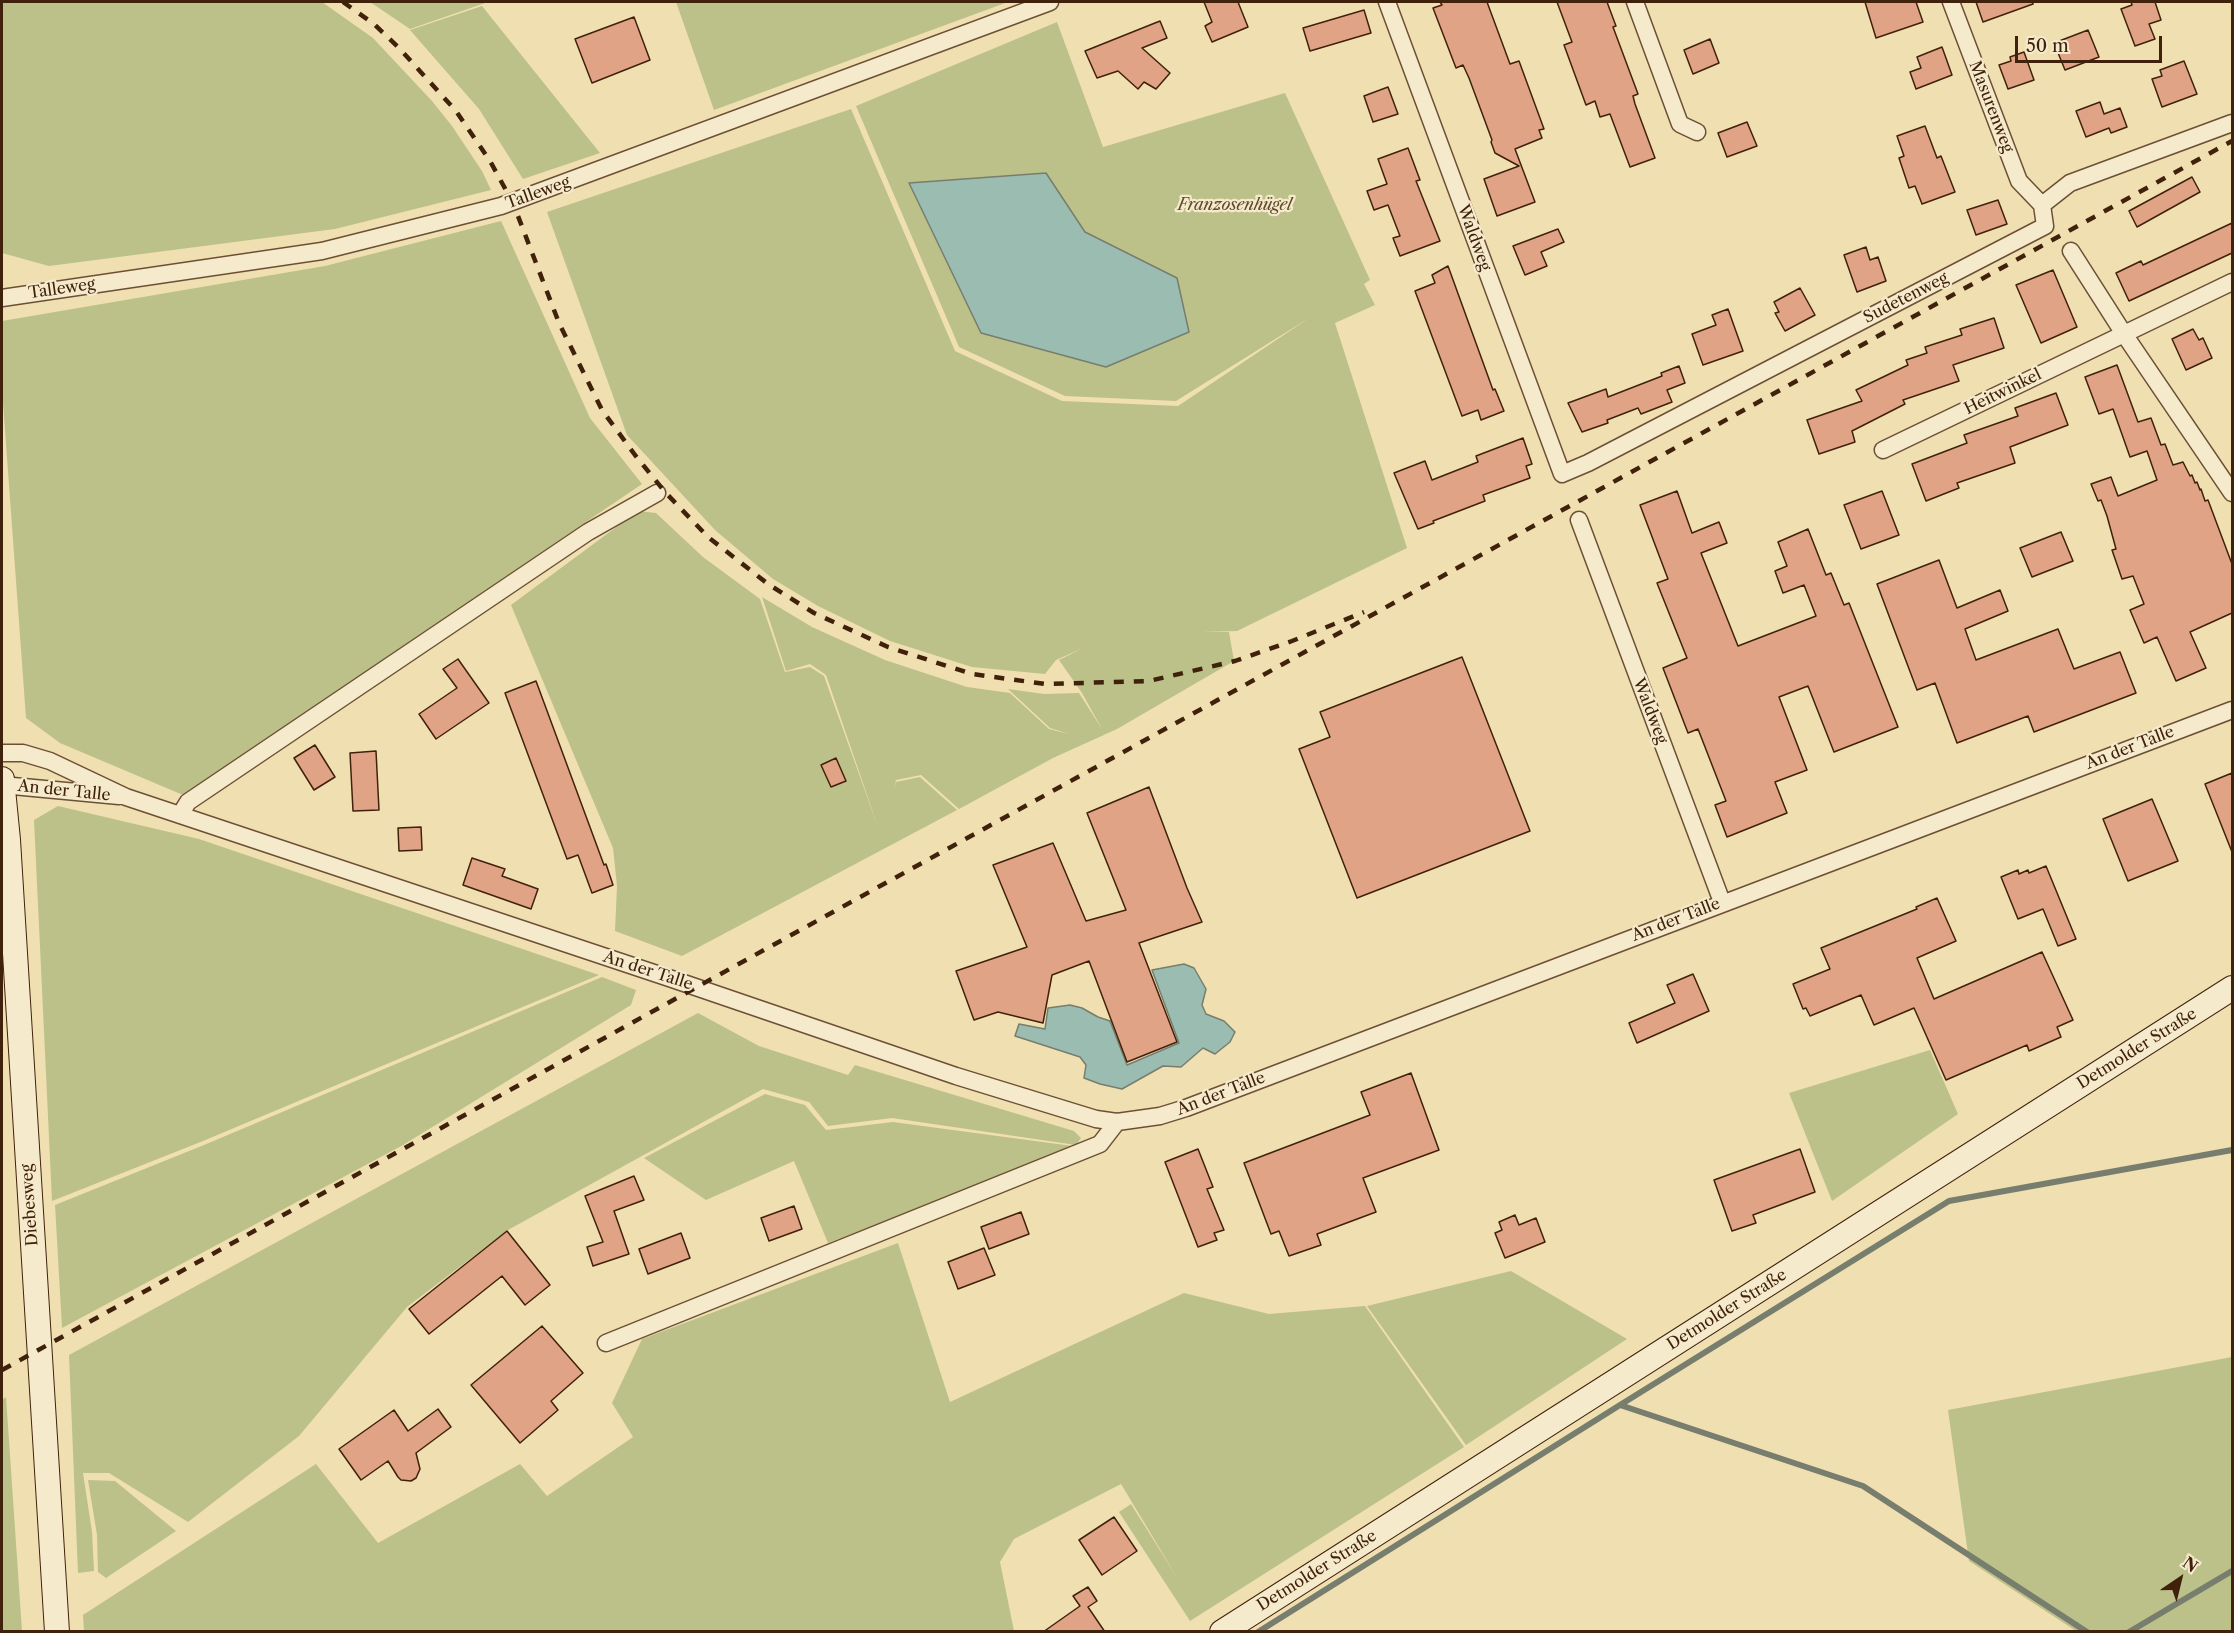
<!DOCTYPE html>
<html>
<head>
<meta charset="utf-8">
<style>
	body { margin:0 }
	#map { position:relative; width:2234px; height:1633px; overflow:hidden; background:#f0dfb1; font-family:"Libre Caslon Text",serif }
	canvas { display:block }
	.frame { position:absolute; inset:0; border:3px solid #40210c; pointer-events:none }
	.north { position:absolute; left:2150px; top:1549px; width:60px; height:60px; -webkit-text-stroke:4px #f5eacc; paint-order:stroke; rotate:35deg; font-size:16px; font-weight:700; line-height:24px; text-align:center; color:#40210c }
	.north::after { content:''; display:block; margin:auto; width:21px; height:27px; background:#40210c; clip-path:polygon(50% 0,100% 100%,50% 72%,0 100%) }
	.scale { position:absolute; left:2015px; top:36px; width:147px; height:27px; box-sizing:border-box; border:3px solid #40210c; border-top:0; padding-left:8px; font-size:18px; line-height:21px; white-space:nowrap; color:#40210c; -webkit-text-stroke:4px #f5eacc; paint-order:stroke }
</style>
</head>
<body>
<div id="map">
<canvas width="2234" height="1633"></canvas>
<div class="frame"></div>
<div class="north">N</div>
<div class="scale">50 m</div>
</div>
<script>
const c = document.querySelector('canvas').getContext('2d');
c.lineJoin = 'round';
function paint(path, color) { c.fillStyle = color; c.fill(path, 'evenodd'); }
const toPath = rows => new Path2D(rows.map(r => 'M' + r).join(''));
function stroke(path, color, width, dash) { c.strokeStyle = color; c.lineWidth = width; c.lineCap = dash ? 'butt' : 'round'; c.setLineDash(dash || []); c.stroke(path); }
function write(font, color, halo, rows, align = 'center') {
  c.font = font + ' "Libre Caslon Text",serif'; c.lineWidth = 4.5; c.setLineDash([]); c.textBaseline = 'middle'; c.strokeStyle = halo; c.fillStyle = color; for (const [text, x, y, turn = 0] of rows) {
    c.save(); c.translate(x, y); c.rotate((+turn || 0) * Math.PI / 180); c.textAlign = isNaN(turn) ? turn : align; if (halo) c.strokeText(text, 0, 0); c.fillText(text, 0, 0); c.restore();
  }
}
paint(toPath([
	[2,2,322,2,373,38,432,101,452,126,482,171,491,190,335,229,49,266,2,253],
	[370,2,488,2,410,29],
	[676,2,1008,2,714,110],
	[482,6,600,153,523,179,479,109,410,30],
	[1057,22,1103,147,1285,93,1370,280,1364,284,1375,305,1335,323,1407,548,1237,631,1202,632,1229,632,1234,661,1117,729,1053,758,959,809,921,775,896,780,894,789,896,782,920,777,957,810,682,956,615,931,617,886,613,848,511,605,638,511,656,513,703,557,760,599,785,672,810,667,824,676,879,830,826,675,810,664,786,671,762,597,812,627,885,660,967,687,1010,693,1049,729,1069,734,1050,728,1008,689,1044,694,1079,693,1102,729,1082,693,1059,660,1083,648,1056,660,1045,674,972,667,890,641,818,606,773,579,715,530,627,435,547,212,851,109,955,351,1062,401,1178,406,1309,318,1176,401,1065,396,959,347,856,106],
	[1046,173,1085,232,909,183],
	[501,221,590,418,642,484,183,795,60,743,26,718,2,389,2,321,325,266],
	[58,806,199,839,599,975,203,1141,52,1201,34,820],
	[602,977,636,990,631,1005,403,1145,62,1328,55,1205,204,1145],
	[698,1013,759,1046,848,1075,855,1065,1074,1131,1081,1138,1076,1145,892,1118,828,1126,809,1102,763,1089,508,1230,407,1307,299,1436,188,1522,109,1473,83,1473,92,1532,94,1571,78,1573,69,1355],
	[1930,1050,1958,1114,1832,1201,1789,1093],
	[765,1094,805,1105,826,1130,893,1122,1080,1147,828,1243,794,1161,706,1200,644,1158],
	[898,1243,950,1402,1184,1293,1269,1314,1365,1306,1464,1447,1190,1621,1119,1512,1131,1504,1178,1579,1121,1484,1014,1539,1000,1562,1014,1631,84,1631,83,1615,316,1464,378,1543,520,1464,547,1496,633,1437,612,1403,642,1339],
	[1511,1271,1627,1339,1466,1445,1367,1306],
	[2232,1357,2232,1631,2076,1631,1969,1561,1948,1410],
	[6,1397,22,1631,2,1631,2,1400],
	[88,1480,115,1481,176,1531,106,1578,98,1572,97,1535]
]), '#bcc189');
const water = toPath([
	[1046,173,1085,232,1177,278,1189,332,1106,367,981,333,909,183,1046,173],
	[1184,964,1194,968,1206,989,1202,1005,1206,1014,1224,1021,1235,1032,1230,1042,1215,1054,1203,1048,1181,1067,1163,1066,1122,1089,1100,1084,1084,1078,1086,1065,1080,1057,1015,1036,1019,1024,1045,1029,1048,1008,1070,1005,1082,1008,1098,1017,1110,1021,1127,1065,1179,1043,1152,970,1184,964]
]);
paint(water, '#9bbcb0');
stroke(water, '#777e6e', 1.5);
stroke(toPath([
	[1620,1405,1949,1201,2232,1150],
	[1258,1632,1620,1405,1863,1486,2087,1632],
	[2129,1632,2232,1571]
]), '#777e6e', 6);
const building = toPath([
	[1204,2,1238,2,1248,27,1212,42,1205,26,1212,22,1204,2],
	[1440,2,1487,2,1510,64,1519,61,1544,129,1539,130,1542,138,1515,149,1535,202,1497,216,1484,179,1519,166,1495,153,1491,142,1492,140,1469,78,1463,65,1456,68,1433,8,1442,5,1440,2],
	[1557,2,1607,2,1616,26,1613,27,1638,94,1633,96,1635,104,1655,158,1630,167,1610,114,1600,117,1595,101,1586,105,1564,45,1572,42,1557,2],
	[1865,2,1916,2,1923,22,1876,38,1865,2],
	[1976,2,2033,2,2033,4,1983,22,1976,2],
	[2131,2,2155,2,2161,20,2149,24,2155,39,2135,46,2121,9,2132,5,2131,2],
	[1364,10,1371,33,1310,51,1303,28,1364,10],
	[634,17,650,60,592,83,575,39,634,17],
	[1160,21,1167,38,1142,48,1170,73,1156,89,1144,82,1138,89,1118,71,1097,78,1085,51,1160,21],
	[2088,30,2099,57,2065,70,2054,43,2088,30],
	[1710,39,1719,63,1693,74,1684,50,1710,39],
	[1942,47,1952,75,1916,89,1910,72,1921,68,1917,57,1942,47],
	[2024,52,2034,80,2008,89,1999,65,2011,61,2010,57,2024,52],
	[2184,61,2197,94,2162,107,2152,79,2162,76,2160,70,2184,61],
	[1388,87,1398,114,1373,122,1364,96,1388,87],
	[2100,102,2104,114,2120,108,2127,127,2111,133,2109,128,2086,137,2076,111,2100,102],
	[1747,122,1757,146,1727,157,1718,133,1747,122],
	[1925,126,1937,158,1941,156,1955,192,1922,204,1915,186,1909,188,1899,158,1904,156,1897,136,1925,126],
	[1408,148,1420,180,1416,181,1440,241,1400,256,1393,238,1400,236,1388,205,1374,210,1367,191,1387,184,1378,159,1408,148],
	[2192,177,2200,192,2137,227,2129,211,2192,177],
	[1998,200,2007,224,1976,235,1967,210,1998,200],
	[2232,223,2232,253,2129,301,2116,273,2141,261,2143,265,2232,223],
	[1558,229,1564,242,1541,252,1547,266,1525,275,1513,246,1558,229],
	[1866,247,1870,260,1878,257,1886,281,1857,292,1844,255,1866,247],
	[1448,266,1493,390,1495,389,1504,411,1481,420,1478,410,1462,416,1415,291,1435,283,1432,275,1448,266],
	[2053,270,2077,327,2041,343,2016,285,2053,270],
	[1800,288,1815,315,1785,331,1775,313,1779,312,1774,302,1800,288],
	[1728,309,1743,351,1703,365,1692,334,1716,325,1712,315,1728,309],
	[1994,318,2004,348,1953,365,1959,381,1903,400,1905,404,1852,431,1855,442,1819,454,1807,420,1862,401,1856,390,1908,365,1906,360,1927,353,1925,347,1962,335,1960,329,1994,318],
	[2193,329,2199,340,2203,338,2212,358,2186,370,2172,339,2193,329],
	[2117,365,2138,422,2151,418,2161,445,2165,444,2173,465,2183,462,2190,476,2192,475,2195,483,2197,482,2200,490,2201,489,2205,501,2208,500,2232,564,2232,613,2190,632,2206,668,2176,681,2157,637,2144,643,2130,610,2144,604,2133,576,2122,579,2112,550,2116,549,2107,516,2101,500,2098,501,2091,484,2111,477,2118,496,2157,480,2147,451,2130,457,2113,409,2099,414,2085,377,2117,365],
	[1679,366,1685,383,1667,390,1672,402,1641,414,1638,408,1607,420,1608,423,1582,432,1568,403,1606,389,1608,397,1662,376,1661,373,1679,366],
	[2056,393,2068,425,2010,447,2015,463,1957,483,1959,488,1926,501,1912,464,1967,443,1964,435,2018,416,2015,408,2056,393],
	[1523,438,1532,464,1526,466,1530,478,1483,495,1485,501,1433,521,1434,523,1418,529,1394,473,1425,461,1432,480,1478,462,1476,456,1523,438],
	[1677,491,1692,533,1719,522,1727,543,1701,553,1738,646,1816,616,1804,585,1783,593,1775,571,1787,566,1778,542,1808,529,1826,575,1831,573,1844,605,1849,603,1898,727,1834,752,1808,686,1779,697,1807,770,1775,782,1787,813,1727,837,1715,805,1726,801,1698,729,1688,733,1663,668,1687,658,1657,583,1668,579,1640,505,1677,491],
	[1882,491,1899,535,1861,549,1844,505,1882,491],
	[2061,532,2073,561,2032,577,2020,548,2061,532],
	[1939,560,1957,608,2000,590,2008,611,1965,629,1976,660,2058,629,2074,669,2120,652,2136,693,2034,732,2028,716,1957,743,1935,683,1917,690,1877,584,1939,560],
	[1462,657,1530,831,1357,898,1299,749,1330,737,1320,712,1462,657],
	[458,659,489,703,436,739,419,714,457,688,443,669,458,659],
	[536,681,604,865,606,864,613,885,592,893,578,855,567,859,505,693,536,681],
	[315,745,335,777,314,790,294,758,315,745],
	[376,751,379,810,353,811,350,753,376,751],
	[836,758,846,781,831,787,821,765,836,758],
	[2232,773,2232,852,2205,784,2232,773],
	[1149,787,1187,888,1202,922,1139,943,1177,1042,1127,1062,1089,961,1052,975,1043,1023,998,1012,974,1020,956,971,1027,947,993,865,1053,843,1086,921,1126,910,1087,813,1149,787],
	[2152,799,2178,861,2128,881,2103,819,2152,799],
	[421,827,422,850,399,851,398,828,421,827],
	[472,858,505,869,502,876,538,889,531,909,463,885,472,858],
	[2046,866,2076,939,2058,946,2043,909,2018,919,2001,877,2018,870,2019,874,2028,870,2029,873,2046,866],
	[1937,898,1956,941,1917,958,1934,999,2042,952,2073,1020,2057,1027,2061,1037,2029,1051,2027,1045,1946,1080,1914,1008,1874,1025,1861,995,1810,1016,1806,1008,1803,1009,1793,984,1830,969,1821,948,1917,909,1916,907,1937,898],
	[1693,974,1709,1011,1637,1043,1629,1023,1675,1003,1667,985,1693,974],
	[1411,1073,1439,1150,1363,1178,1376,1212,1317,1234,1321,1245,1289,1256,1279,1231,1271,1234,1244,1163,1370,1115,1361,1092,1411,1073],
	[1198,1149,1213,1187,1207,1189,1224,1230,1214,1233,1217,1240,1198,1247,1165,1162,1198,1149],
	[1800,1149,1815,1192,1753,1215,1756,1223,1732,1231,1714,1180,1800,1149],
	[634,1176,644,1200,614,1211,629,1254,593,1266,587,1247,603,1242,585,1196,634,1176],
	[794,1206,802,1229,769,1241,761,1218,794,1206],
	[1021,1212,1029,1234,989,1249,981,1227,1021,1212],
	[1515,1215,1519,1225,1536,1218,1545,1242,1505,1258,1495,1233,1502,1230,1499,1222,1515,1215],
	[507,1231,550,1285,525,1305,502,1276,429,1334,409,1309,507,1231],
	[681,1233,690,1258,648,1274,639,1249,681,1233],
	[984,1248,995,1275,958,1289,948,1262,984,1248],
	[542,1326,583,1373,551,1401,558,1410,520,1443,471,1385,542,1326],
	[438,1409,451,1427,416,1453,420,1469,416,1478,411,1481,401,1480,398,1477,388,1461,361,1480,339,1449,394,1410,408,1431,438,1409],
	[1114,1517,1137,1551,1102,1575,1079,1540,1114,1517],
	[1088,1587,1097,1601,1088,1607,1105,1632,1043,1632,1080,1606,1073,1596,1088,1587]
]);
paint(building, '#e1a385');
stroke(building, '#40210c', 1.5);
const street = toPath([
	[1387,2,1562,474,1588,463,2045,226,2042,205],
	[1635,2,1680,124,1697,132],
	[1951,2,2019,181,2042,205],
	[2042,205,2070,183,2232,123],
	[2071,251,2124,334,2232,493],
	[2,298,322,251,501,206,1050,2],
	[1883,450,2232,282],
	[1579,520,1722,902],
	[2,753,23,753,50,761,126,797,672,979,956,1076,1096,1119,1117,1122,1160,1116,1186,1108,2232,710],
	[2,785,119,796],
	[180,815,188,802,588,532,657,493],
	[606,1343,1100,1144,1117,1122]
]);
const secondary = toPath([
	[2,779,8,840,57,1632],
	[1222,1632,2232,988]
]);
stroke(street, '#6c5035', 19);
stroke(secondary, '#40210c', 26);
stroke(street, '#f5eacc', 16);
stroke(secondary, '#f5eacc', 24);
stroke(toPath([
	[343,2,374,24,400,49,456,111,490,161,513,203,559,323,602,410,635,455,665,492,708,537,768,584,814,613,888,647,972,674,1045,684,1149,681,1235,661,1292,641,1364,612],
	[2,1370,2232,141]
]), '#40210c', 4.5, [10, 10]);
write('16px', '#40210c', '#f5eacc', [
	["Masurenweg",1991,107,69],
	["Talleweg",538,193,-20],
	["Waldweg",1474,238,70],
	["Talleweg",62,289,-8],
	["Sudetenweg",1906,298,-27],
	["Heitwinkel",2003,392,-26],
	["Waldweg",1650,711,69],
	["An der Talle",2130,748,-21],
	["An der Talle",64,791,6],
	["An der Talle",1676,920,-21],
	["An der Talle",648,971,18],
	["Detmolder Straße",2137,1049,-32],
	["An der Talle",1221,1094,-21],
	["Diebesweg",30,1205,-94],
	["Detmolder Straße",1727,1310,-32],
	["Detmolder Straße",1317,1571,-32]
]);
write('italic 16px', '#5f492b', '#f5eacc', [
	["Franzosenhügel",1235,205]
]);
</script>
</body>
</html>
